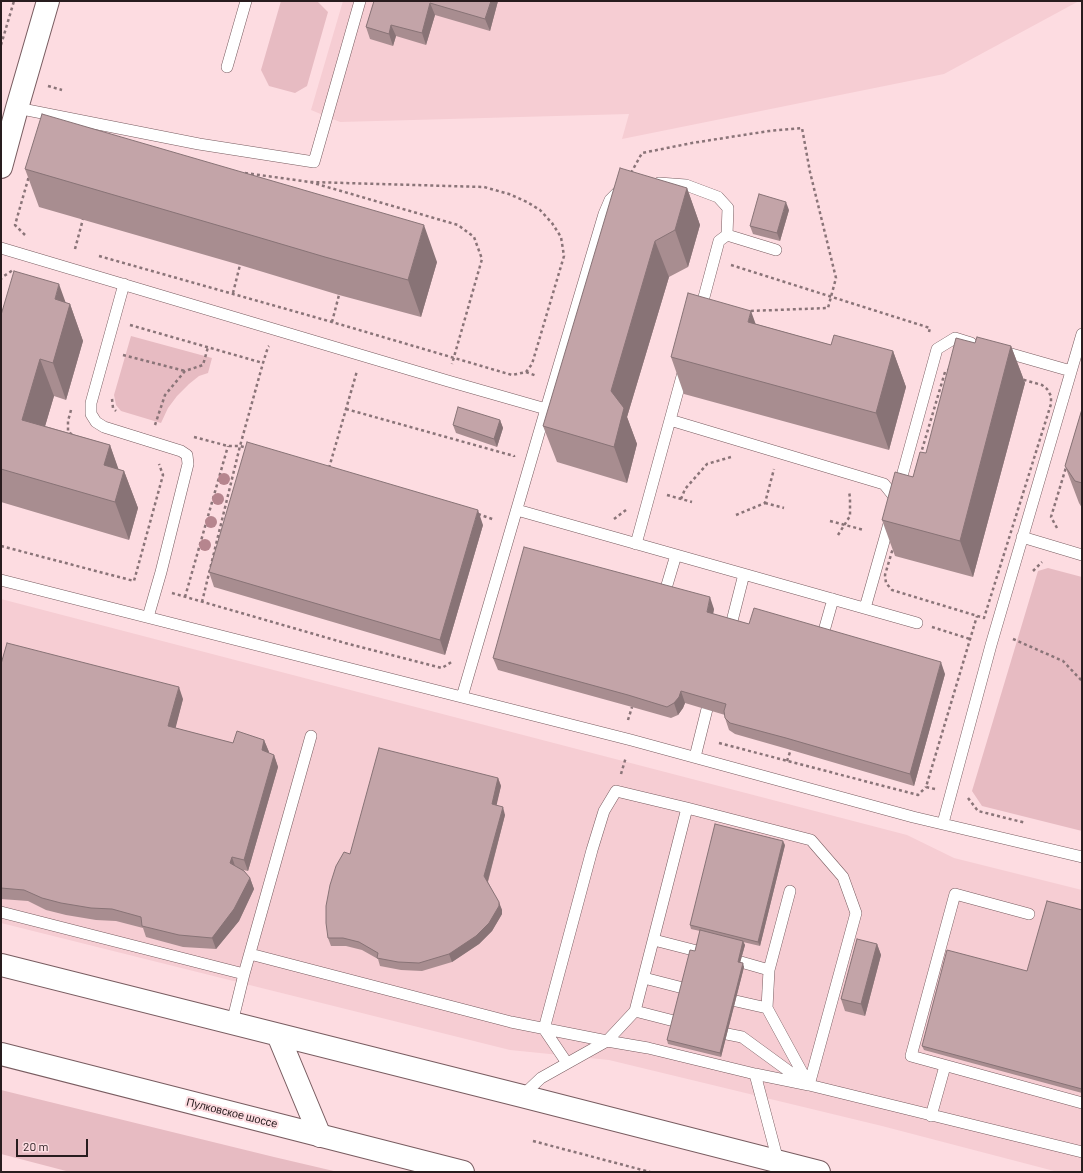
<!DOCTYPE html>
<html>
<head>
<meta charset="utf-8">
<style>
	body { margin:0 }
	#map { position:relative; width:1083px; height:1173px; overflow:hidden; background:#fddce1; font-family:Barlow,sans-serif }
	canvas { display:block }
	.frame { position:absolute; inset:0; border:2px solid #281c1e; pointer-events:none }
	.scale { position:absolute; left:16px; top:1139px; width:72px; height:18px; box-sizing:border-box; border:2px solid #281c1e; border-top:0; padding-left:5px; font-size:12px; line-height:14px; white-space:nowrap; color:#281c1e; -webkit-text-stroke:3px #fddce1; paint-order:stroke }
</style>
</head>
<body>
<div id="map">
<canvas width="1083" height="1173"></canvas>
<div class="frame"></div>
<div class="scale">20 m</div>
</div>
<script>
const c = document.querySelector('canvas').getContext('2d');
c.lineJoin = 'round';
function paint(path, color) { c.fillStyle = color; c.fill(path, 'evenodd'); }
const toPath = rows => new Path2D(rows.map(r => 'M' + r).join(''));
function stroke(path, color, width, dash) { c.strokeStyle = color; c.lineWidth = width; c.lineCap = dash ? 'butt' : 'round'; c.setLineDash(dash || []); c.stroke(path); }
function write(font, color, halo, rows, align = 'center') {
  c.font = font + ' Barlow,sans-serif'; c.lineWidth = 4; c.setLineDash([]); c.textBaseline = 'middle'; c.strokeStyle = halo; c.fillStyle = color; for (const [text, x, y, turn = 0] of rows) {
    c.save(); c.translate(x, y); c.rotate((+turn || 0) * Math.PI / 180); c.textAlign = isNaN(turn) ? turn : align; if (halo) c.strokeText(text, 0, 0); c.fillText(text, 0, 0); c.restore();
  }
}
paint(toPath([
	[343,1,1079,1,944,74,622,139,629,114,340,122,311,110],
	[1,599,907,835,954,858,1082,890,1082,1172,1058,1172,882,1126,609,1060,510,1050,1,923]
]), '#f6cdd3');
paint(toPath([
	[281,1,317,1,328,12,307,86,295,93,269,86,261,70],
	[131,336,212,358,208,373,199,376,189,384,177,396,168,408,161,423,121,411,116,405,114,395],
	[1048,568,1082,577,1082,831,982,806,972,791,1038,571],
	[1,1090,274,1157,338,1172,70,1172,1,1154]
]), '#e7bbc2');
const service = toPath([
	[227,67,246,1],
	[17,108,199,144,314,162,360,1],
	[659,183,686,185,718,197,728,208,727,235,719,241,700,312],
	[727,235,776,250],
	[1,248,448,381,546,409],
	[124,284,91,403,91,414,96,422,104,427,181,451,187,455,188,464,161,572,148,617],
	[1001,351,1071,371],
	[670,420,684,369],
	[899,487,937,349,955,338,971,343],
	[517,510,917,623],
	[1022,537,1082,555],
	[636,544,670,420,884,484,896,499,865,608],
	[1,580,631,740,913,817,1082,857],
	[664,595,676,555],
	[730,629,744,574],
	[822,638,833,599],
	[462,697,546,409,604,214,610,200,620,190],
	[695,757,707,709],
	[943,823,991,645,1082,334],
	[1,912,244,974],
	[1029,914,955,894,911,1056,1082,1103],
	[654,940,697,951],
	[250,954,511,1022,607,1041,635,1011,687,808],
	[741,962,769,970,767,1008],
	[769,970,790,891],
	[644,978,683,988],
	[736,1001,767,1008,809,1085],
	[635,1011,674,1021],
	[232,1023,244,974,311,736],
	[727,1034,742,1037,805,1083],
	[567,1063,544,1029,592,850,604,811,616,791,687,808,811,840,843,877,856,913,809,1085],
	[755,1074,778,1161],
	[522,1096,541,1078,607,1041,648,1048,755,1074,809,1085,1082,1152],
	[931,1116,945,1066]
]);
const minor = toPath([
	[1,167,17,108,48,1],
	[1,965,522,1096,819,1172],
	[278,1035,320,1136]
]);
const primary = toPath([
	[1,1054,463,1172]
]);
stroke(service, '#785c60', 12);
stroke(minor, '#785c60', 24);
stroke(primary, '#785c60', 24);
stroke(toPath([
	[1,45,14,1],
	[48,86,62,90],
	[245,173,310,182,458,225,474,237,482,259,452,364],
	[631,173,642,153,692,143,769,131,802,128,810,172,836,278,828,308,749,311],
	[25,235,15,225,29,176],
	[75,249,83,219],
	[99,256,332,322,512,375,526,372,532,364,564,256,561,237,552,223,540,210,527,202,509,194,484,187,310,182],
	[731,265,930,328,929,332],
	[1,280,1,278,13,270],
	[233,293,240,265],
	[332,322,339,295],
	[130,325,263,363],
	[123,355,185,371],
	[960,362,1042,385,1047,389,1051,396,1051,404,984,618,892,590,886,583,885,575,945,372,960,362],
	[526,372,537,376],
	[112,399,113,408,116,411],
	[346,409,514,456,514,457],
	[71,410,68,421,68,432,73,435],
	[155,425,165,395,185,371,203,365,208,347],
	[194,437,228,446,240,446,248,448],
	[329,468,357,371],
	[667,495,692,502],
	[681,499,685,489,707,464,731,457],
	[765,503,784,508],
	[478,514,495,520],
	[736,515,765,503,774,469],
	[614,519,626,510],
	[830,521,864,530],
	[1057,528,1051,517,1067,464],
	[838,535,850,516,850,498,849,491],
	[1,546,134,581,163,475,159,464],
	[1033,571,1042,562],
	[172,593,345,643,442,668,453,661],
	[185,597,228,446],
	[202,602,240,446,263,363,268,347,269,346],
	[932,627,970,639],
	[1013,639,1063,661,1082,681],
	[628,720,632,707],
	[719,743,918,795,926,787],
	[787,761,791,749],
	[621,774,626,757],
	[935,789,926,787,977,616],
	[968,798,978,811,1026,823],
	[533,1141,650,1172]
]), '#8a7478', 2.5, [3, 3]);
stroke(service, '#fff', 11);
stroke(minor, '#fff', 22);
stroke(primary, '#fff', 22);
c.fillStyle = '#b6858e';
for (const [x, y] of [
	[224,479],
	[218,499],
	[211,522],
	[205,545]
]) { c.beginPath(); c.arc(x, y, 6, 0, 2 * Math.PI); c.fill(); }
paint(toPath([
	[374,1,498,1,490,31,435,15,426,45,396,36,393,46,370,39,366,27],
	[25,169,437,262,421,317,339,295,240,265,39,207],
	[687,188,700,225,688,267,669,277,627,417,637,444,627,483,557,462,543,426],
	[789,210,780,241,753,234,750,226],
	[66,303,70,304,83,341,66,400,54,396,45,426,110,445,118,469,124,471,138,508,129,540,1,502,1,315],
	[756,324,831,345,893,351,906,387,889,450,684,394,671,357],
	[975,343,1011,346,1025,383,973,577,895,556,882,520,913,477,926,453],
	[1082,409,1082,508,1079,503,1065,466],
	[500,420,503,428,497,447,456,433,453,425],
	[483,525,445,655,214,587,209,572],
	[714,609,713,614,749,624,945,674,914,786,791,750,735,734,729,730,725,718,725,715,685,703,683,708,678,715,671,718,632,707,498,670,493,658],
	[1,664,183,699,175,728,233,743,264,740,269,752,268,753,274,755,278,767,248,871,243,870,250,878,254,889,239,921,216,949,183,947,146,937,143,928,116,921,96,920,66,915,46,910,28,901,1,899],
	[498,778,501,786,496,805,505,815,488,882,502,910,502,914,492,931,479,944,452,962,422,971,401,970,380,966,378,959,362,950,346,946,331,946,328,938,350,854],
	[785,845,760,946,743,942,745,945,740,963,744,967,721,1057,668,1044,667,1040,695,951,700,931,691,929,690,925],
	[1082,910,1082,1093,924,1050,922,1046,1027,971],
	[877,944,881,955,865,1016,845,1011,841,999]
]), '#a88d90');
paint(toPath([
	[491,1,498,1,490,31,485,19],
	[430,3,435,15,426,45,422,33],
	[391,25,396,36,393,46,389,34],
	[687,188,700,225,688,267,675,230],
	[786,202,789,210,780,241,777,233],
	[424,225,437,262,421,317,408,280],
	[655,241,669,277,627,417,637,444,627,483,614,447,611,391],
	[59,284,68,309,70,304,83,341,66,400,53,363,55,299],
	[751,311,764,347,748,322],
	[1011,346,1025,383,973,577,960,541],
	[893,351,906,387,889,450,876,413],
	[40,359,54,396,36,457,22,420],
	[500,420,503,428,497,447,494,439],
	[110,445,122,479,124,471,138,508,129,540,115,502,104,465],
	[478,510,483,525,445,655,440,640],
	[710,597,714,609,711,624,707,612],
	[941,662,945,674,914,786,910,774],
	[179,687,183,699,173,738,168,726],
	[681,691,685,703,683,708,678,715,674,703],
	[264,740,269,752,266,762,262,750],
	[274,755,278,767,248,871,244,860],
	[498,778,501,786,495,812,492,804],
	[503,807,505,815,487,884,484,876],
	[783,841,785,845,760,946,758,942],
	[232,857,236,869,230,863],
	[250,878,254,889,239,921,216,949,212,938],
	[499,902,502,910,502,914,492,931,479,944,452,962,449,954],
	[743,941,745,945,739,966,738,962],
	[877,944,881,955,865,1016,861,1004],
	[743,963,744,967,721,1057,720,1053]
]), '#887376');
const building = toPath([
	[374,1,491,1,485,19,430,3,422,33,391,25,389,34,366,27,374,1],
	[42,114,424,225,408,280,325,257,227,228,25,169,42,114],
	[620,168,687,188,675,230,655,241,611,391,624,408,614,447,543,426,620,168],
	[759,194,786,202,777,233,750,226,759,194],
	[14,271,59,284,55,299,70,304,53,363,40,359,22,420,110,445,104,465,124,471,115,502,1,469,1,315,14,271],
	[688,293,751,311,748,322,831,345,834,335,893,351,876,413,671,357,688,293],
	[977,337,1011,346,960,541,882,520,895,472,913,477,920,452,926,453,956,338,975,343,977,337],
	[458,407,500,420,494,439,453,425,458,407],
	[1082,409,1082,483,1075,481,1065,466,1082,409],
	[247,442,478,510,440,640,209,572,247,442],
	[524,547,710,597,707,612,749,624,754,608,941,662,910,774,786,738,730,723,725,718,724,711,726,704,681,691,679,697,674,703,667,707,628,695,493,658,524,547],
	[7,643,179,687,168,726,233,743,237,731,264,740,262,750,274,755,244,860,232,857,230,863,244,871,250,878,234,909,212,938,179,935,142,926,141,917,112,909,91,908,61,903,42,898,24,890,1,888,1,664,7,643],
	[379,748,498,778,492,804,503,807,484,876,499,902,499,906,489,923,476,936,449,954,419,963,398,962,377,958,378,953,359,942,343,938,328,938,326,923,326,906,330,885,336,866,344,852,350,854,379,748],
	[715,824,783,841,758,942,690,925,715,824],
	[1047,901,1082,910,1082,1089,922,1046,947,950,1027,971,1047,901],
	[700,930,743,941,738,962,743,963,720,1053,667,1040,690,950,695,951,700,930],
	[857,939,877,944,861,1004,841,999,857,939]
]);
paint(building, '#c3a4a8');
stroke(building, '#887376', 1);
write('11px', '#281c1e', '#fddce1', [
	["Пулковское шоссе",232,1113,14]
]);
</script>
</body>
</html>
